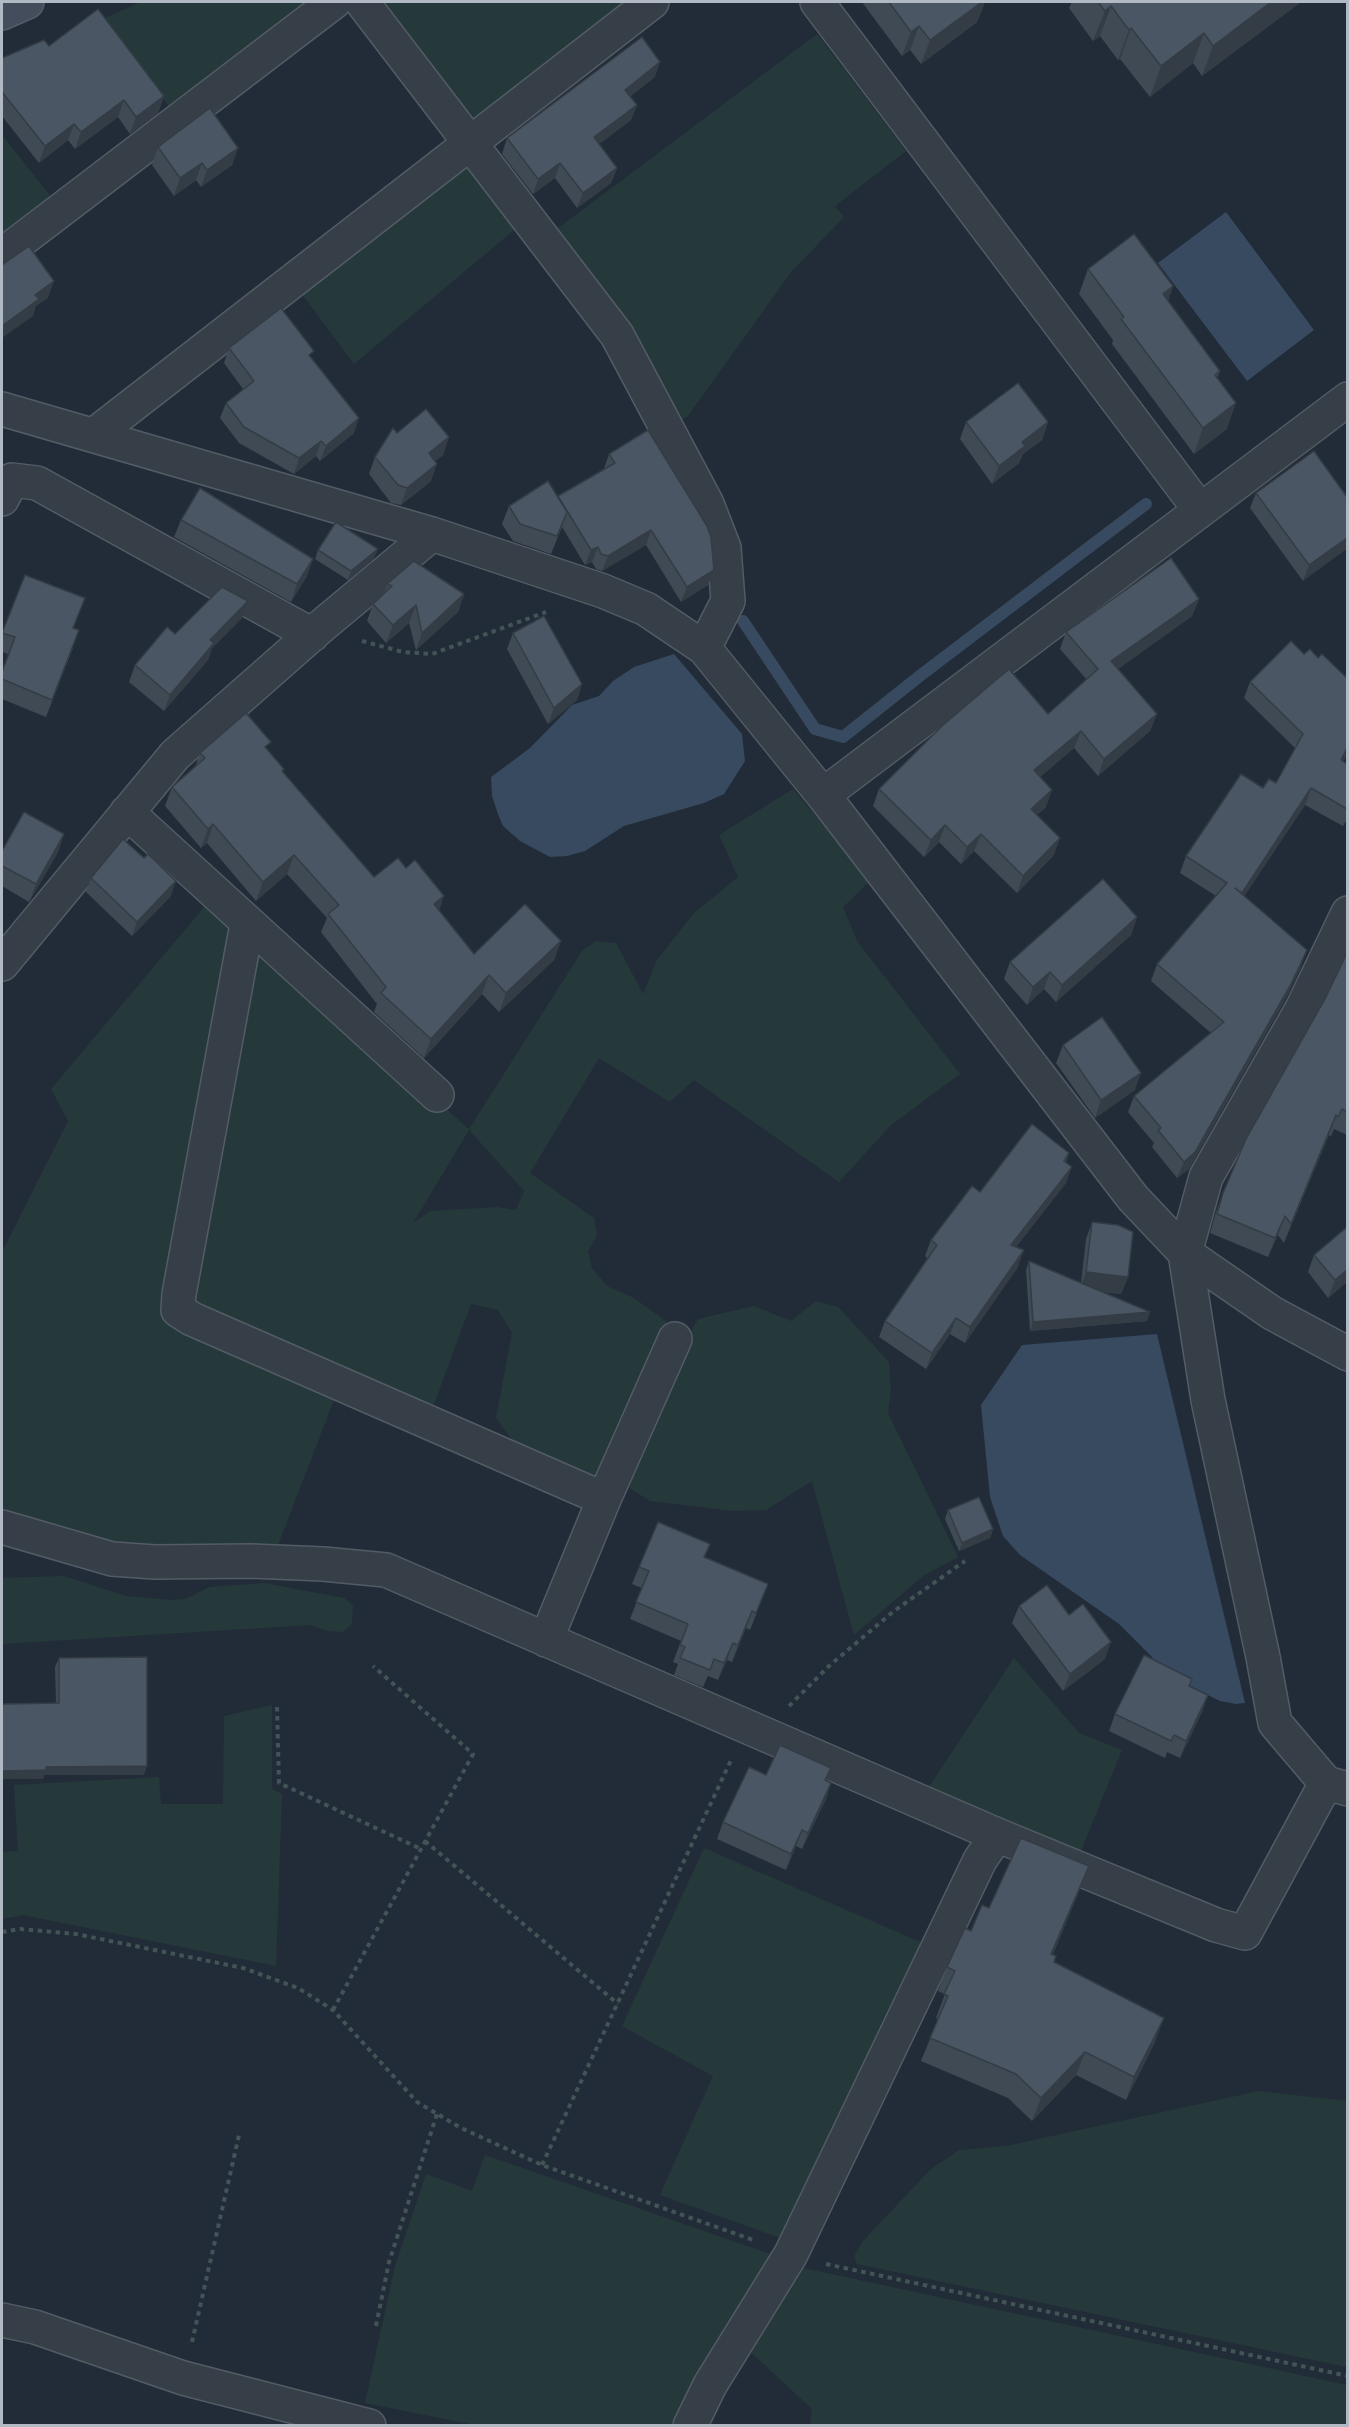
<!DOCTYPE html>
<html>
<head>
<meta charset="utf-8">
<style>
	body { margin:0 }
	#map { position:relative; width:1349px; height:2427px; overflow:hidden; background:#222c38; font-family:Quicksand,sans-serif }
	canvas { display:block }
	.frame { position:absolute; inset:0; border:3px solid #b0b9c4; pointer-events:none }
</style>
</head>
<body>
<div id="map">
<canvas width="1349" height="2427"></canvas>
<div class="frame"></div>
</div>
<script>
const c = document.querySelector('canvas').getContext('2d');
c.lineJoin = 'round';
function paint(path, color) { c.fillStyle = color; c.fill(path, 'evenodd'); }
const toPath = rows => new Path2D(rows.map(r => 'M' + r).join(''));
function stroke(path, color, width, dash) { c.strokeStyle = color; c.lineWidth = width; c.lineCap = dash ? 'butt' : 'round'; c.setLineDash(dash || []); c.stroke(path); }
paint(toPath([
	[141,2,309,2,171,109,105,18],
	[377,2,626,2,468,122],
	[817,34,906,151,835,206,844,217,792,271,687,417,676,424,553,232],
	[2,135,52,198,2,235],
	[468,159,520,225,354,364,301,293],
	[793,789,870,881,843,907,857,941,960,1074,891,1125,839,1182,694,1080,670,1102,599,1058,530,1173,594,1218,597,1235,588,1252,592,1268,607,1286,634,1298,666,1321,669,1331,603,1479,591,1482,541,1461,510,1437,496,1418,512,1333,498,1310,471,1304,430,1415,190,1300,255,941,469,1129,582,951,596,941,616,943,643,994,657,960,693,914,738,877,719,835],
	[469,1130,524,1191,516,1210,497,1207,430,1211,413,1223],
	[210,900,240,928,169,1292,337,1392,275,1553,125,1553,2,1517,2,1252,68,1121,51,1089],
	[816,1301,838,1307,889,1362,891,1391,888,1413,958,1557,923,1576,854,1635,812,1481,766,1510,733,1511,650,1501,631,1489,623,1479,684,1344,698,1319,754,1306,791,1321],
	[64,1576,126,1596,171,1600,185,1599,210,1587,264,1583,344,1598,353,1605,352,1624,343,1632,328,1631,310,1625,2,1644,2,1578],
	[1014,1658,1079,1733,1122,1750,1078,1858,925,1793],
	[272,1705,272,1789,282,1794,276,1966,23,1915,2,1919,2,1852,18,1851,14,1785,159,1777,161,1804,223,1804,224,1716],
	[704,1848,927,1945,786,2240,660,2195,713,2076,622,2026],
	[1259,2091,1347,2101,1347,2367,857,2264,854,2256,862,2242,930,2170,959,2150,1006,2146],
	[485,2155,776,2256,680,2425,475,2425,365,2403,395,2266,426,2174,472,2191],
	[799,2267,1347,2385,1347,2425,810,2425,812,2409,743,2345]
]), '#25393a');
paint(toPath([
	[1226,212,1314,330,1247,381,1158,263],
	[674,654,742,734,745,761,724,794,704,803,624,826,585,851,567,856,550,857,520,841,503,826,498,814,492,796,491,777,530,748,572,705,599,696,613,681,634,667],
	[1157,1334,1245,1703,1236,1704,1220,1701,1157,1670,1152,1657,1119,1624,1020,1555,1003,1536,990,1497,981,1405,1022,1345]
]), '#384a60');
stroke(toPath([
	[743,621,815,729,843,737,921,675,1146,504]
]), '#384a60', 12);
const street = toPath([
	[362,2,617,335,707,504,724,548,728,601,704,648],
	[817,2,1200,510],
	[2,255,334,2],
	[2,409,432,534,603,591,646,609,704,648,823,795,1133,1198,1185,1253,1272,1313,1348,1354],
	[94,435,652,2],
	[2,499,12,480,37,483,312,635],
	[823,795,1348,399],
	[127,812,437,1095],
	[1348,913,1302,1009,1206,1177,1185,1253,1208,1400,1263,1657,1275,1723,1326,1783,1348,1789],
	[247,924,179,1294,178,1310,192,1319,604,1499],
	[2,964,175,755,318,629,432,534],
	[2,1527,112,1559,155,1562,251,1561,323,1564,386,1570,997,1835,1216,1925,1245,1933,1326,1783],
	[546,1640,604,1499,675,1339],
	[2,2320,35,2327,183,2378,369,2426],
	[690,2426,710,2385,791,2254,980,1860,997,1835]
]);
const secondary = toPath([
	[2,13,27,2]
]);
stroke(street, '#535c66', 36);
stroke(secondary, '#535c66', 36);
stroke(toPath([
	[362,641,403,652,432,654,546,612],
	[789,1706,829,1666,894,1611,965,1561],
	[277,1707,279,1783,421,1849],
	[425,1841,618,2004],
	[2,1932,20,1929,76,1934,243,1968,298,1988,333,2010,417,2102,461,2128,542,2165,756,2241],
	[333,2010,473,1754,373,1666],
	[542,2165,732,1758],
	[826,2264,1348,2376],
	[376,2326,389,2262,437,2114],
	[192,2342,239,2135]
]), '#425456', 4, [4.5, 4.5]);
stroke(street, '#363e48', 33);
stroke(secondary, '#444d5b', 33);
paint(toPath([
	[862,2,985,2,977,22,921,64,910,50,902,56],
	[1072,2,1301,2,1202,76,1193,63,1150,97,1120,59,1118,60,1100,36,1093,41,1069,8],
	[49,46,164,96,158,113,130,134,118,117,75,149,68,140,39,163,2,116,2,58],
	[655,77,630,96,637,105,631,120,599,144,617,168,611,183,577,208,555,178,533,194,502,154,507,138],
	[158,147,238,148,232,165,201,187,196,180,174,196,152,165],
	[1088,269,1173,286,1168,301,1220,371,1217,378,1227,429,1194,454,1112,344,1113,340,1079,294],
	[229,348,311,358,354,433,320,461,316,456,294,474,239,443,220,418,226,403,243,389,224,363],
	[966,422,1048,422,1042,440,1023,454,1019,463,992,484,960,439],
	[397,433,449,437,443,455,435,461,431,481,401,505,391,503,369,474,375,457],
	[609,454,708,585,681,602,646,545,602,571,596,569,592,562,585,565,562,527,551,554,513,541,502,524,509,506,558,497,604,469],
	[1256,493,1347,497,1303,581,1250,508],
	[181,520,307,576,291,602,174,537],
	[318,550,374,558,348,580,315,559],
	[25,575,73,628,73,648,46,717,2,699,2,672,8,654,2,652,2,635],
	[387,584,464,594,458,612,416,650,409,623,386,643,367,621,373,604,384,594],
	[1199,599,1192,616,1118,669,1157,714,1150,731,1098,776,1074,748,1040,777,1046,807,1037,815,1054,855,1017,893,974,851,961,864,939,842,924,857,873,806,879,789,1048,714,1087,680,1060,649,1066,632],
	[242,618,212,648,208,660,164,711,129,682,135,665,175,634],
	[513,633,582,684,577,700,548,724,507,649],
	[1250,682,1347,754,1343,762,1347,764,1347,819,1343,826,1305,805,1244,896,1301,967,1285,1000,1189,1169,1177,1178,1152,1147,1154,1143,1128,1112,1134,1096,1211,1033,1151,981,1157,964,1216,896,1180,873,1186,856,1263,788,1276,783,1295,748,1244,698],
	[268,750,283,772,374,877,439,910,474,954,561,941,554,960,499,1012,482,994,424,1058,374,1012,377,1004,321,932,327,918,287,874,256,901,207,843,201,848,165,806,172,787,195,767,200,753],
	[64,834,58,852,29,902,2,886,2,851],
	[91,878,171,896,132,936,86,892],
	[1137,917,1131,935,1056,1002,1044,989,1027,1005,1004,979,1010,962],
	[1347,953,1347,1135,1334,1129,1331,1136,1329,1135,1284,1243,1278,1235,1268,1257,1210,1233,1216,1212,1223,1193,1325,999],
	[1063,1045,1135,1090,1095,1118,1056,1063],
	[1069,1153,1066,1162,1066,1183,1016,1247,1018,1267,965,1343,950,1334,926,1369,879,1337,885,1321,928,1259,925,1256,931,1240,980,1192],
	[1092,1222,1128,1277,1121,1294,1102,1292,1150,1312,1147,1321,1030,1331,1026,1270,1029,1261,1081,1283,1086,1239],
	[1314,1255,1347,1282,1328,1298,1308,1272],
	[948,1510,993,1529,990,1538,959,1551,945,1519],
	[710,1544,705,1557,768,1584,750,1630,746,1628,732,1662,727,1660,718,1680,708,1676,703,1687,674,1675,678,1664,673,1662,681,1641,630,1619,642,1588,632,1584,639,1567],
	[1019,1606,1069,1615,1105,1659,1063,1691,1012,1623],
	[59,1658,144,1775,44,1775,43,1779,2,1779,2,1704,56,1703,55,1667],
	[1190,1686,1208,1695,1202,1712,1180,1758,1167,1752,1165,1758,1109,1731,1115,1714],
	[831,1768,826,1780,831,1783,826,1799,802,1849,796,1846,786,1870,717,1839,723,1822,766,1775],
	[1089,1866,1080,1889,1053,1954,1054,1963,1155,2042,1126,2100,1076,2075,1032,2121,1008,2098,921,2061,938,2019,936,2018,945,1994,938,1991,947,1967,971,1931,989,1908]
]), '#404a55');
paint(toPath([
	[982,2,985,2,977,22,921,64,930,40],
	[1271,2,1301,2,1202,76,1213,46],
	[1111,6,1100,36,1093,41,1105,11],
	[919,26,910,50,902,56,911,32],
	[1131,28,1120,59,1118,60,1129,30],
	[1204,33,1193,63,1150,97,1161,66],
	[660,62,655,77,620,105,625,90],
	[164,96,158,113,130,134,136,117],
	[124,100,118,117,75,149,81,132],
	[637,105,631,120,588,152,594,137],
	[74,124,68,140,39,163,45,146],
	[238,148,232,165,201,187,207,170],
	[202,163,196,180,174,196,180,178],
	[560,163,555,178,533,194,538,179],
	[617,168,611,183,577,208,583,193],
	[54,281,48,298,36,306,33,316,2,338,2,326,35,295],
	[1173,286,1164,312,1163,294],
	[1236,403,1227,429,1194,454,1203,428],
	[359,418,354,433,320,461,326,446],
	[1048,422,1042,440,1023,454,1019,463,992,484,999,466,1022,442],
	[449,437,443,455,423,470,429,453],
	[321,441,316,456,294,474,299,458],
	[437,464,431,481,401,505,407,488],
	[651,530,646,545,602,571,608,556],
	[1347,538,1347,549,1303,581,1309,565],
	[598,547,592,562,585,565,591,550],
	[378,549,374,558,348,580,351,571],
	[313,559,307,576,291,602,297,584],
	[714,570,708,585,681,602,687,587],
	[464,594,458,612,416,650,422,633],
	[1199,599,1192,616,1105,678,1111,661],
	[248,601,242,618,212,648,208,660,164,711,170,695,210,640],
	[416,605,409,623,386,643,393,625],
	[582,684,577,700,548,724,554,708],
	[1157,714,1150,731,1098,776,1104,759],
	[1081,731,1074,748,1028,787,1034,770],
	[1347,748,1347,754,1335,777,1341,760],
	[1311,788,1305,805,1236,909,1242,893],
	[1052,790,1046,807,1024,826,1031,809],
	[213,824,207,843,201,848,208,829],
	[945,825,939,842,924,857,931,840],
	[64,834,58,852,29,902,36,884],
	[981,834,974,851,961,864,967,847],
	[1060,838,1054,855,1017,893,1023,876],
	[294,855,287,874,256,901,263,882],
	[176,881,171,896,132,936,137,922],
	[444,896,438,915,434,904],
	[1137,917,1131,935,1056,1002,1062,985],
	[561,941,554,960,499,1012,506,993],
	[1307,950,1301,967,1285,1000,1189,1169,1177,1178,1184,1162],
	[1050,972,1044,989,1027,1005,1033,987],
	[489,975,482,994,424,1058,431,1039],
	[1141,1073,1135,1090,1095,1118,1101,1100],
	[1336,1115,1329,1135,1284,1243,1291,1224],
	[1072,1167,1066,1183,1005,1261,1011,1245],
	[1285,1216,1278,1235,1268,1257,1275,1238],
	[1024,1250,1018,1267,965,1343,970,1327],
	[1347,1270,1347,1282,1328,1298,1335,1280],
	[1086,1272,1128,1277,1121,1294,1080,1289],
	[1150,1312,1147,1321,1030,1331,1033,1322],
	[956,1318,950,1334,926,1369,932,1353],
	[993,1529,990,1538,959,1551,962,1543],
	[752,1611,746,1628,732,1662,738,1645],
	[1111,1642,1105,1659,1063,1691,1070,1674],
	[733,1643,727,1660,718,1680,724,1663],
	[1208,1695,1202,1712,1180,1758,1186,1741],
	[147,1766,144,1775,44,1775,43,1779,2,1779,2,1771,46,1767],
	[831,1783,826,1799,802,1849,808,1833],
	[802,1830,796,1846,786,1870,791,1854],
	[1089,1866,1080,1889,1043,1977,1051,1954],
	[1164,2018,1155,2042,1126,2100,1134,2077],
	[1085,2052,1076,2075,1032,2121,1041,2098]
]), '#343c45');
const building = toPath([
	[889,2,982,2,930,40,919,26,911,32,889,2],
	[1098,2,1271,2,1213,46,1204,33,1161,66,1131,28,1129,30,1111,6,1105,11,1098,2],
	[98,9,164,96,136,117,124,100,81,132,74,124,45,146,2,92,2,58,44,40,49,46,98,9],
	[642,37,660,62,625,90,637,105,594,137,617,168,583,193,560,163,538,179,507,138,642,37],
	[210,108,238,148,207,170,202,163,180,178,158,147,210,108],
	[1134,234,1173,286,1163,294,1220,371,1215,375,1236,403,1203,428,1121,319,1124,317,1088,269,1134,234],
	[29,246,54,281,35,295,39,299,2,326,2,265,29,246],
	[281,308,314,351,309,355,359,418,326,446,321,441,299,458,244,427,226,403,254,381,229,348,281,308],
	[1018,383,1048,422,1022,442,1025,446,999,466,966,422,1018,383],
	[426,409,449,437,429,453,437,464,407,488,398,485,375,457,393,428,397,433,426,409],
	[648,430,707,526,711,537,714,570,687,587,651,530,608,556,601,554,598,547,591,550,558,496,615,463,609,454,648,430],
	[1314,451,1347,497,1347,538,1309,565,1256,493,1314,451],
	[548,481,567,512,557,536,520,524,509,506,548,481],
	[200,488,313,559,297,584,181,520,200,488],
	[336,522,378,549,351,571,318,550,336,522],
	[1171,558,1199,599,1111,661,1157,714,1104,759,1081,731,1034,770,1052,790,1031,809,1060,838,1023,876,981,834,967,847,945,825,931,840,879,789,942,726,1009,669,1048,714,1098,669,1066,632,1171,558],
	[414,561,464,594,422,633,416,605,393,625,373,604,392,586,387,584,414,561],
	[25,575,85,598,73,628,79,630,52,700,2,679,2,672,15,637,2,633,25,575],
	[222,587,248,601,210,640,214,643,170,695,135,665,167,627,175,634,222,587],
	[544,616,582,684,554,708,513,633,544,616],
	[1291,641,1304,654,1310,649,1318,658,1322,654,1347,678,1347,748,1341,760,1347,764,1347,809,1311,788,1242,893,1235,888,1307,950,1291,984,1195,1152,1184,1162,1158,1130,1161,1128,1134,1096,1224,1022,1157,964,1227,883,1186,856,1241,774,1263,788,1269,779,1276,783,1303,734,1250,682,1291,641],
	[246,713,271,742,265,747,284,769,282,771,374,877,398,858,406,868,415,860,444,896,434,904,474,954,525,904,561,941,506,993,489,975,431,1039,381,993,386,987,328,914,339,905,294,855,263,882,213,824,208,829,172,787,205,758,200,753,246,713],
	[24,812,64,834,36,884,2,866,2,851,24,812],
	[123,839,144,858,148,854,176,881,137,922,91,878,123,839],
	[1103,879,1137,917,1062,985,1050,972,1033,987,1010,962,1103,879],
	[1347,953,1347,1112,1342,1109,1338,1117,1336,1115,1291,1224,1285,1216,1275,1238,1217,1214,1223,1193,1246,1139,1325,999,1347,953],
	[1102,1017,1141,1073,1101,1100,1063,1045,1102,1017],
	[1032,1124,1069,1153,1064,1161,1072,1167,1011,1245,1024,1250,970,1327,956,1318,932,1353,885,1321,937,1245,931,1240,972,1186,980,1192,1032,1124],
	[1092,1222,1118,1225,1133,1232,1128,1277,1086,1272,1092,1222],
	[1347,1227,1347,1270,1335,1280,1314,1255,1347,1227],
	[1029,1261,1150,1312,1033,1322,1029,1261],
	[979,1497,993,1529,962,1543,948,1510,979,1497],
	[658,1522,710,1544,704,1557,768,1584,756,1613,752,1611,738,1645,733,1643,724,1663,714,1659,710,1670,680,1658,685,1647,680,1645,688,1624,636,1602,649,1571,639,1567,658,1522],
	[1047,1585,1069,1615,1083,1604,1111,1642,1070,1674,1019,1606,1047,1585],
	[1144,1655,1192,1679,1189,1686,1208,1695,1186,1741,1174,1735,1171,1741,1115,1714,1144,1655],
	[147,1657,147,1766,46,1767,46,1770,2,1771,2,1704,59,1703,59,1658,147,1657],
	[780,1745,831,1768,825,1780,831,1783,808,1833,802,1830,791,1854,723,1822,749,1767,766,1775,780,1745],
	[1021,1838,1089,1866,1051,1954,1056,1956,1054,1962,1164,2018,1134,2077,1085,2052,1041,2098,1016,2074,930,2038,948,1996,944,1994,955,1971,947,1967,965,1928,971,1931,982,1905,989,1908,1021,1838]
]);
paint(building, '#4a5663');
stroke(building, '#343c45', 1.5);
</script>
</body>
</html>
